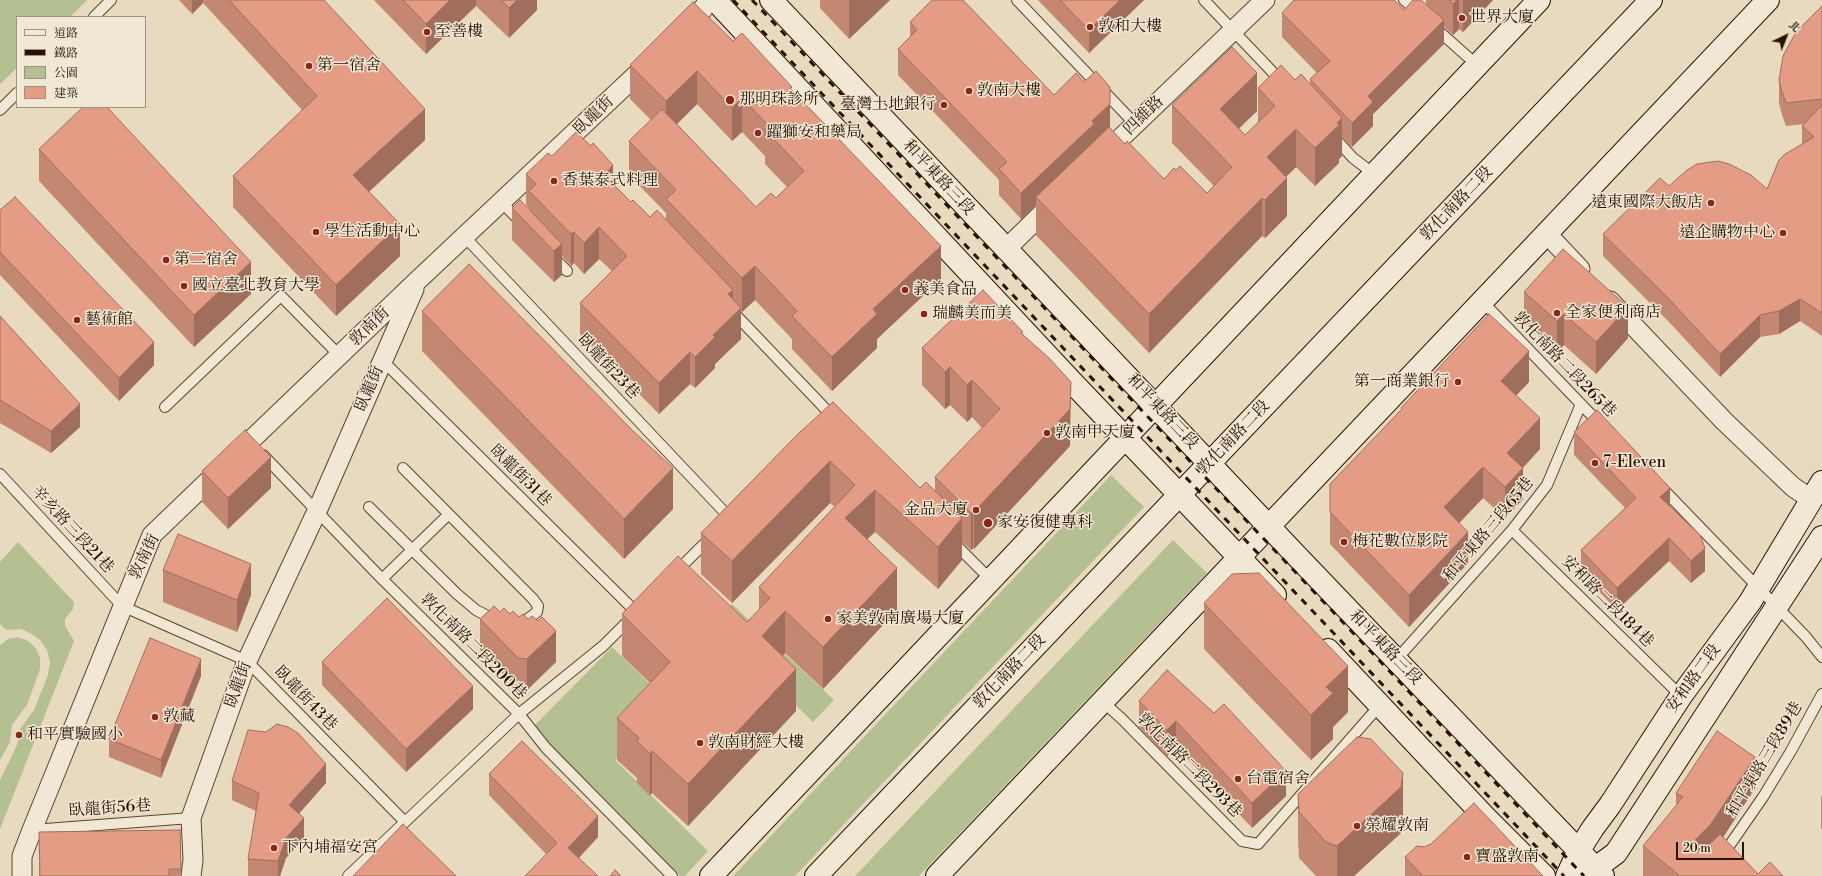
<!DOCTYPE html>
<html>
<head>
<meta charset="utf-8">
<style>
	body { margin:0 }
	#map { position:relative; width:1822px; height:876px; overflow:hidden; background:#e8dabf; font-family:"Libre Bodoni","Noto Serif TC",serif }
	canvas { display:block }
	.legend { position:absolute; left:16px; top:16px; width:130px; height:92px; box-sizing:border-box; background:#f0e7d5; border:1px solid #a09280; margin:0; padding:5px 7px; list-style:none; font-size:12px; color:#291200 }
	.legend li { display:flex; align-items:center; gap:8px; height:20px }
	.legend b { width:20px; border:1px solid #a09280 }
	.north { position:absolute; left:1766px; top:16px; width:40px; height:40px; -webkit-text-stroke:3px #f0e7d5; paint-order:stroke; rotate:43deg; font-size:11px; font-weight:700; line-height:16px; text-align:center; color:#291200 }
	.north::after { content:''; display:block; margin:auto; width:14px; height:18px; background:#291200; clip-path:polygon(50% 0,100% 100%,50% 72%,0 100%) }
	.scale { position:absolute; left:1676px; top:842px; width:68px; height:18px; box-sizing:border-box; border:2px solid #291200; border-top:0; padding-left:5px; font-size:12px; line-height:14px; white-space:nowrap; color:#291200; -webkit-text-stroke:3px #f0e7d5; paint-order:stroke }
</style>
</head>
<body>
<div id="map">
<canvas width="1822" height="876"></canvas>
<ul class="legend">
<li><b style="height:5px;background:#f0e7d5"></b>道路</li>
<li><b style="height:5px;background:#291200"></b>鐵路</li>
<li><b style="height:11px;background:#b5c092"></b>公園</li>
<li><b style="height:11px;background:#e49d84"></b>建築</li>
</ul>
<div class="north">北</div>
<div class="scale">20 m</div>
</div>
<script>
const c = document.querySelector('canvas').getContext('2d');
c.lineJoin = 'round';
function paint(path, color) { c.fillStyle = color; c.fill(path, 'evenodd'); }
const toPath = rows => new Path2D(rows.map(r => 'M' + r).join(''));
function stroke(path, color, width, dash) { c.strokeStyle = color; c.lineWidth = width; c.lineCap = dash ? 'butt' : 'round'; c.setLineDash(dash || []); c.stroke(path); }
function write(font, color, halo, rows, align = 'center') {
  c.font = font + ' "Libre Bodoni","Noto Serif TC",serif'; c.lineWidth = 3; c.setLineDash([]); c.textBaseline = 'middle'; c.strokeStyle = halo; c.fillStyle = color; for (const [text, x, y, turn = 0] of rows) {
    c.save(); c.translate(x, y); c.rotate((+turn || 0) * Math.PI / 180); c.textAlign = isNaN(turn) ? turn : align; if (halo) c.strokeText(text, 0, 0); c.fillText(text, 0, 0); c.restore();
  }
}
paint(toPath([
	[0,0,87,0,70,17,17,17,17,68,0,84],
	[1111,475,1144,507,795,876,733,876],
	[1173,540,1207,573,919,876,855,876],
	[18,542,74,602,73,609,65,619,65,626,74,641,0,829,0,780,17,745,20,729,34,710,48,675,50,662,47,650,41,641,32,634,21,629,6,630,0,624,0,562],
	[732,604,834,700,813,722,729,640,615,760,708,851,685,876,680,876,531,729,612,647,652,686],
	[18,637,28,641,36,648,40,658,40,669,27,705,12,725,10,742,0,760,0,645,8,639]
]), '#b5c092');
const lane = toPath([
	[1017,0,1135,124],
	[1204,0,1282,82],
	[1404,0,1419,13],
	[94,17,111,0],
	[1434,27,1477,65],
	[0,110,17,93],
	[1333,136,1353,158,1374,174],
	[501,202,521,222],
	[464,236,729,517],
	[552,256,567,271],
	[1482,301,1601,425],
	[733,312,835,419],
	[382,360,637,613],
	[165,407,281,296,340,356],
	[263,455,382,579,519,714,546,748,672,876],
	[403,468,533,599,538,606,537,612,521,624],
	[0,474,122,606,247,661,404,821],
	[1661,487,1806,637,1822,657],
	[369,507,457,594,476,610,497,621],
	[1512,530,1681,696],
	[954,543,991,580],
	[676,572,710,538],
	[382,579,448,515],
	[1396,660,1512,530,1547,485,1581,404],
	[1102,701,1122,719,1242,841,1258,844,1380,705],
	[32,830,191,818],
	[1721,855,1727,849,1763,797,1791,751,1822,694],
	[348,876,519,714,603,646,630,619]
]);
const street = toPath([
	[684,30,698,16,709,0],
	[1102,156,1265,0],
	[1546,233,1580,269],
	[1006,249,1055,201],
	[1610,301,1724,421,1793,487,1811,499],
	[22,876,22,856,32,830,152,535,418,280,649,63],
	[191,876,193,860,191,818,247,661,317,511,414,289]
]);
const secondary = toPath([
	[715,0,1071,381,1275,595],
	[771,0,1292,551,1603,876],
	[1328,650,1485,817,1544,876],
	[711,876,1539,0],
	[816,876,1651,0],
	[937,876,1768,0],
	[1567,876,1579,850,1593,828,1610,805,1681,696,1750,602,1822,482],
	[1585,876,1616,853,1822,537]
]);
stroke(lane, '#594430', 12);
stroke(street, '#594430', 21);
stroke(secondary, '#291200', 24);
stroke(lane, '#f0e7d5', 10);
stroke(street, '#f0e7d5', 19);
stroke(secondary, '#f0e7d5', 22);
stroke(toPath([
	[733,0,1564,876],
	[752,0,1584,876]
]), '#291200', 3, [7, 7]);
paint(toPath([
	[179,0,324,0,425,140,369,192,400,256,336,316,233,207,233,176,302,110,203,3,192,14],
	[374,0,537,0,537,10,509,38,476,6,426,54],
	[820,0,890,0,849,39,820,8],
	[1038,0,1144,0,1089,53],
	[1426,0,1493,0,1463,32,1459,29,1453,35,1444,27,1444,44,1373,114,1373,126,1352,147,1342,137,1342,156,1339,159,1339,163,1315,186,1296,167,1286,177,1287,216,1265,238,1262,236,1149,353,1036,235,1036,205,1021,219,999,195,999,180,898,75,898,49,910,38,910,22,1054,95,1110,128,1125,144,1164,179,1207,193,1214,186,1172,143,1172,105,1257,111,1239,128,1245,135,1258,123,1258,88,1295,80,1310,84,1310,79,1317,73,1282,37,1282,13,1404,10,1426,5],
	[1822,6,1822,336,1800,321,1779,334,1760,337,1720,377,1669,322,1603,256,1603,234,1669,186,1767,189,1802,144,1802,126,1804,124,1786,126,1782,115,1779,103,1779,80],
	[733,41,792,90,941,279,877,339,877,348,832,391,792,349,792,339,755,300,742,312,741,311,741,339,715,364,715,368,695,388,690,384,659,414,580,334,580,303,612,271,599,259,584,274,574,263,571,266,562,256,562,275,554,282,512,240,512,208,529,210,529,208,526,205,526,174,552,156,613,185,631,202,650,217,666,220,666,213,629,175,629,141,651,120,630,99,630,65],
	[697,104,732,141,742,132,765,156,765,164,787,187,776,198,756,207,677,124],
	[39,149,251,294,194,347,39,181],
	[0,210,154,365,119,401,0,275],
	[1524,292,1628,338,1596,374,1564,345,1557,352,1524,323],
	[422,311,632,430,673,509,624,559,422,351],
	[0,316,80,427,51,453,0,423],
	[1023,334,1070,446,974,549,973,548,971,550,962,542,962,560,938,589,875,532,867,539,897,610,823,689,785,653,783,656,796,711,688,826,652,793,650,796,637,783,637,778,617,760,617,718,650,683,622,656,622,614,747,622,759,610,759,587,835,507,830,503,732,603,701,574,701,533,799,433,920,488,935,491,935,477,982,428,972,417,967,422,950,405,945,409,922,385,922,348],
	[1529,382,1516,395,1540,449,1523,468,1523,499,1505,518,1483,498,1459,523,1468,563,1409,627,1330,544,1330,484,1401,410,1401,408],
	[1574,432,1670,506,1705,571,1691,583,1669,561,1617,610,1581,573,1581,550,1625,508,1574,455],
	[202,471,271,488,228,529,202,502],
	[163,570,251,595,237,632,163,602],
	[1204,603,1348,712,1333,727,1333,739,1311,760,1204,649],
	[500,612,556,662,527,690,518,690,480,650,480,619],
	[322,662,473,709,406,772,322,685],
	[1167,670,1286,796,1252,828,1176,746,1167,756,1139,727,1139,701],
	[201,676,161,778,109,757,109,739],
	[489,774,598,837,579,858,546,854,489,795],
	[232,781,326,783,299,813,304,838,286,858,280,876,248,876,248,859,256,811,232,800],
	[1755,788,1723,837,1758,874,1783,876,1643,876,1643,846,1676,806,1676,793],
	[1298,794,1403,819,1401,833,1354,876,1316,876,1299,858,1298,840],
	[1822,795,1822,829,1821,829,1821,797],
	[180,830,181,876,39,876,39,832],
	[1405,857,1543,876,1405,876]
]), '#c48772');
paint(toPath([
	[192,0,203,0,203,3,192,14],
	[450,0,476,0,476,6,426,54,426,24],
	[517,0,537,0,537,10,509,38,509,8],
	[849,0,890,0,849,39],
	[1120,0,1144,0,1089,53,1089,30],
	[1457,0,1459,0,1459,29,1453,35,1453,4],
	[1464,0,1493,0,1463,32,1463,1],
	[1444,20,1444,44,1373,114,1373,126,1352,147,1352,123,1368,96],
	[697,71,697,104,666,135,666,101],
	[1257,73,1257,111,1220,147,1220,109],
	[1110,87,1110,130,1036,197,1036,205,1021,219,1021,193,1092,121],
	[742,98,742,132,732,141,732,108],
	[425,109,425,140,353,206,353,175],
	[1342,118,1342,156,1339,159,1339,163,1315,186,1315,148,1337,123],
	[1296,129,1296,167,1267,195,1267,157],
	[613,165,613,196,604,175],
	[1287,178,1287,216,1265,238,1265,200],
	[1262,198,1262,236,1149,353,1149,314],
	[400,224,400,256,336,316,336,285],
	[599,227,599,259,584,274,584,243],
	[574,232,574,263,571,266,571,234],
	[562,244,562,275,554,282,554,251],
	[941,246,941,279,877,339,877,348,832,391,832,357,873,309],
	[251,262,251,294,194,347,194,315],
	[755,266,755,300,742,312,742,278],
	[733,290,733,316,741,308,741,339,715,364,715,368,695,388,695,357,713,335,728,294],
	[1800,299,1800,321,1779,334,1779,311],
	[1628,307,1628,338,1596,374,1596,342],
	[1564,314,1564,345,1557,352,1557,321],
	[1760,315,1760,337,1720,377,1720,354],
	[154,342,154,365,119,401,119,378],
	[1529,351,1529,382,1501,412,1501,381],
	[690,352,690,384,659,414,659,383],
	[950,367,950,405,945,409,945,372],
	[972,380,972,417,967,422,967,385],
	[1071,382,1070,446,974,549,974,512],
	[80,404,80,427,51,453,51,431],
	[1540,418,1540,449,1507,484,1507,453],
	[271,457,271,488,228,529,228,498],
	[830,461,830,503,732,603,732,561],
	[1483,467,1483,498,1444,539,1444,507],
	[673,468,673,509,624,559,624,519],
	[1523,468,1523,499,1505,518,1505,487],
	[1670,488,1670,511,1660,497],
	[875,490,875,532,845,560,845,518],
	[973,510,973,548,971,550,971,513],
	[962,518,962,560,938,589,938,547],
	[1468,532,1468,563,1409,627,1409,595],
	[1669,538,1669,561,1617,610,1617,588],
	[1705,548,1705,571,1691,583,1691,561],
	[251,564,251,595,237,632,237,600],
	[897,568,897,610,823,689,823,647],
	[785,611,785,653,762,678,762,636],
	[556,631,556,662,527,690,527,659],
	[201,659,201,676,161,778,161,760],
	[1348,666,1348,712,1333,727,1333,739,1311,760,1311,715,1326,687],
	[796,669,796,711,688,826,688,784],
	[473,686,473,709,406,772,406,749],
	[1176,721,1176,746,1167,756,1167,730],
	[652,751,652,793,650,796,650,754],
	[1755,757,1755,788,1711,856,1695,872,1694,847,1695,840],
	[326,764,326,783,289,825,289,805],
	[1286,771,1286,796,1252,828,1252,803],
	[1403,773,1403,819,1401,833,1354,876,1337,876,1337,846],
	[598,816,598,837,568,869,568,848],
	[304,818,304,838,286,858,280,876,278,876,278,861,286,838]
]), '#a06e5c');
const building = toPath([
	[229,0,324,0,425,109,353,175,400,224,336,285,233,176,317,96,229,0],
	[403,0,450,0,426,24,403,0],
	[501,0,517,0,509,8,501,0],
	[932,0,963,0,1054,95,1076,73,1084,82,1096,71,1110,87,1110,104,1092,121,1094,124,1021,193,999,169,1007,162,898,49,917,30,910,22,932,0],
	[1060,0,1120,0,1089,30,1060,0],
	[1294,0,1394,0,1404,10,1413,0,1421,0,1444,20,1368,96,1373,102,1352,123,1310,79,1330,61,1282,13,1294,0],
	[1449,0,1457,0,1453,4,1449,0],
	[693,2,733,41,742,33,792,87,790,88,941,246,873,309,877,314,832,357,792,316,797,311,755,266,742,278,666,199,676,190,629,141,662,109,756,207,771,193,776,198,804,171,765,130,769,126,742,98,732,108,697,71,666,101,630,65,693,2],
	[1822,6,1822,99,1786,103,1782,92,1779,80,1783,56,1796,32,1822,6],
	[1232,47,1257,73,1220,109,1245,135,1275,106,1258,88,1281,65,1295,80,1301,74,1342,118,1337,123,1339,125,1315,148,1296,129,1267,157,1287,178,1265,200,1262,198,1149,314,1036,197,1109,127,1125,144,1127,141,1164,179,1174,168,1176,170,1180,166,1207,193,1232,167,1172,105,1232,47],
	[1822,105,1822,313,1800,299,1779,311,1760,315,1720,354,1669,299,1603,234,1660,178,1669,186,1687,170,1697,164,1718,161,1729,164,1751,175,1767,189,1779,160,1785,154,1814,137,1802,126,1822,105],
	[83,107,107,107,251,262,194,315,39,149,83,107],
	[576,132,591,146,593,143,613,165,604,175,631,202,633,200,650,217,657,210,733,290,728,294,741,308,713,335,715,337,695,357,690,352,659,383,580,303,627,256,599,227,584,243,574,232,571,234,529,191,536,184,526,174,548,153,552,156,576,132],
	[15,197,154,342,119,378,0,252,0,210,15,197],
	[520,200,562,244,554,251,512,208,520,200],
	[1563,249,1628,307,1596,342,1564,314,1557,321,1524,292,1563,249],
	[469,264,632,430,673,468,624,519,422,311,469,264],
	[983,290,1023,332,1021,333,1049,358,1071,382,1070,409,974,512,973,510,971,513,935,477,1000,409,972,380,967,385,950,367,945,372,922,348,983,290],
	[1489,314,1529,351,1501,381,1540,418,1507,453,1523,468,1505,487,1483,467,1444,507,1468,532,1409,595,1330,512,1330,484,1402,409,1401,408,1489,314],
	[0,316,80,404,51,431,0,400,0,316],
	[833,402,920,488,926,482,962,518,938,547,875,490,845,518,897,568,823,647,785,611,762,636,796,669,688,784,652,751,650,754,637,741,639,738,617,718,670,662,622,614,678,556,747,622,770,598,759,587,855,485,830,461,732,561,701,533,799,433,833,402],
	[1597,410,1670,488,1660,497,1700,535,1705,548,1691,561,1669,538,1617,588,1581,550,1636,498,1574,432,1597,410],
	[245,430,271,457,228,498,202,471,245,430],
	[178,534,251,564,237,600,163,570,178,534],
	[1259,573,1348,666,1326,687,1333,693,1311,715,1204,603,1232,574,1259,573],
	[387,598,473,686,406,749,322,662,387,598],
	[494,606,500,612,504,608,510,614,513,611,519,617,523,614,528,619,532,616,538,621,542,617,556,631,527,659,518,658,480,619,494,606],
	[150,638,201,659,161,760,109,739,150,638],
	[1167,670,1214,713,1224,704,1286,771,1252,803,1176,721,1167,730,1139,701,1167,670],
	[277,724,288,727,298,733,326,764,289,805,304,818,286,838,278,861,248,859,259,793,232,781,248,730,266,732,277,724],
	[1717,731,1755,757,1711,824,1695,840,1694,847,1698,851,1702,851,1720,834,1758,874,1770,862,1783,876,1678,876,1679,875,1643,846,1683,797,1676,793,1717,731],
	[1357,737,1371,739,1403,773,1401,787,1337,846,1326,842,1299,812,1298,794,1357,737],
	[522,741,598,816,568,848,598,876,525,876,557,843,489,774,522,741],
	[1474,803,1543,876,1423,876,1405,857,1417,846,1424,847,1431,844,1474,803],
	[403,824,456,876,353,876,403,824],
	[180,830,181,869,169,869,169,876,40,876,39,832,180,830],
	[615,870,621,876,610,876,615,870]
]);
paint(building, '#e49d84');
stroke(building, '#a06e5c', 1);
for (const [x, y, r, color] of [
	[1462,18,4,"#8f2418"],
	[1090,27,4,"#8f2418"],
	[427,32,4,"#8f2418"],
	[309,66,4,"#8f2418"],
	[969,91,4,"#8f2418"],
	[730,100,5,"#8f2418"],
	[944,105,4,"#8f2418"],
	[758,133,4,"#8f2418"],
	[554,181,4,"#8f2418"],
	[1711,203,4,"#8f2418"],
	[316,232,4,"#8f2418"],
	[1783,233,4,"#8f2418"],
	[166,260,4,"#8f2418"],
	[184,286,4,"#8f2418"],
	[905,290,4,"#8f2418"],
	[1557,313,4,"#8f2418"],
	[924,314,4,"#8f2418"],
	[77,320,4,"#8f2418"],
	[1458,382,4,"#8f2418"],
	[1047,433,4,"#8f2418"],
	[1595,463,4,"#8f2418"],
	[976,510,4,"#8f2418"],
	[988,523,5,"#8f2418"],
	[1344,542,4,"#8f2418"],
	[828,619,4,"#8f2418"],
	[155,717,4,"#8f2418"],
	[19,735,4,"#8f2418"],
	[700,743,4,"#8f2418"],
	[1238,779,4,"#8f2418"],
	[1357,826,4,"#8f2418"],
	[274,848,4,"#8f2418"],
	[1467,857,4,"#8f2418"]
]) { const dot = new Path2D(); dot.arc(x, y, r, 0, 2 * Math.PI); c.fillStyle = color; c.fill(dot); stroke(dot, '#f0e7d5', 1.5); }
write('16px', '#291200', '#f0e7d5', [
	["世界大廈",1470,18],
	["敦和大樓",1098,27],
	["至善樓",435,32],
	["第一宿舍",317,66],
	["敦南大樓",977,91],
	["那明珠診所",739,100],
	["臺灣土地銀行",936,105,"right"],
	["躍獅安和藥局",766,133],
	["香葉泰式料理",562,181],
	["遠東國際大飯店",1703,203,"right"],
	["學生活動中心",324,232],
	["遠企購物中心",1775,233,"right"],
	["第二宿舍",174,260],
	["國立臺北教育大學",192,286],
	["義美食品",913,290],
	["全家便利商店",1565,313],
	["瑞麟美而美",932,314],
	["藝術館",85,320],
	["第一商業銀行",1450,382,"right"],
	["敦南甲天廈",1055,433],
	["7-Eleven",1603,463],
	["金品大廈",968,510,"right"],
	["家安復健專科",997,523],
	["梅花數位影院",1352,542],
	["家美敦南廣場大廈",836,619],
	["敦藏",163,717],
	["和平實驗國小",27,735],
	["敦南財經大樓",708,743],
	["台電宿舍",1246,779],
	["榮耀敦南",1365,826],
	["下內埔福安宮",282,848],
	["寶盛敦南",1475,857]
], 'left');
write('16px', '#291200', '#f0e7d5', [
	["臥龍街",594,116,-44],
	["四維路",1144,116,-44],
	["和平東路三段",938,178,47],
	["敦化南路二段",1457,204,-46],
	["敦南街",370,327,-44],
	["敦化南路二段265巷",1564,365,46],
	["臥龍街23巷",608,367,47],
	["臥龍街",370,389,-67],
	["和平東路三段",1162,412,47],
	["敦化南路二段",1234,438,-46],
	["臥龍街31巷",520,476,45],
	["辛亥路三段21巷",72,530,47],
	["和平東路三段65巷",1489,530,-50],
	["敦南街",145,557,-64],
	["安和路二段184巷",1607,602,45],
	["敦化南路二段200巷",473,647,45],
	["和平東路三段",1385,648,46],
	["敦化南路二段",1010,672,-46],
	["安和路二段",1694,679,-54],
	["臥龍街",239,685,-70],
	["臥龍街43巷",305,699,46],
	["和平東路三段89巷",1765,760,-59],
	["敦化南路二段293巷",1189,766,45],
	["臥龍街56巷",110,809,-4]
]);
</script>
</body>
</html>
